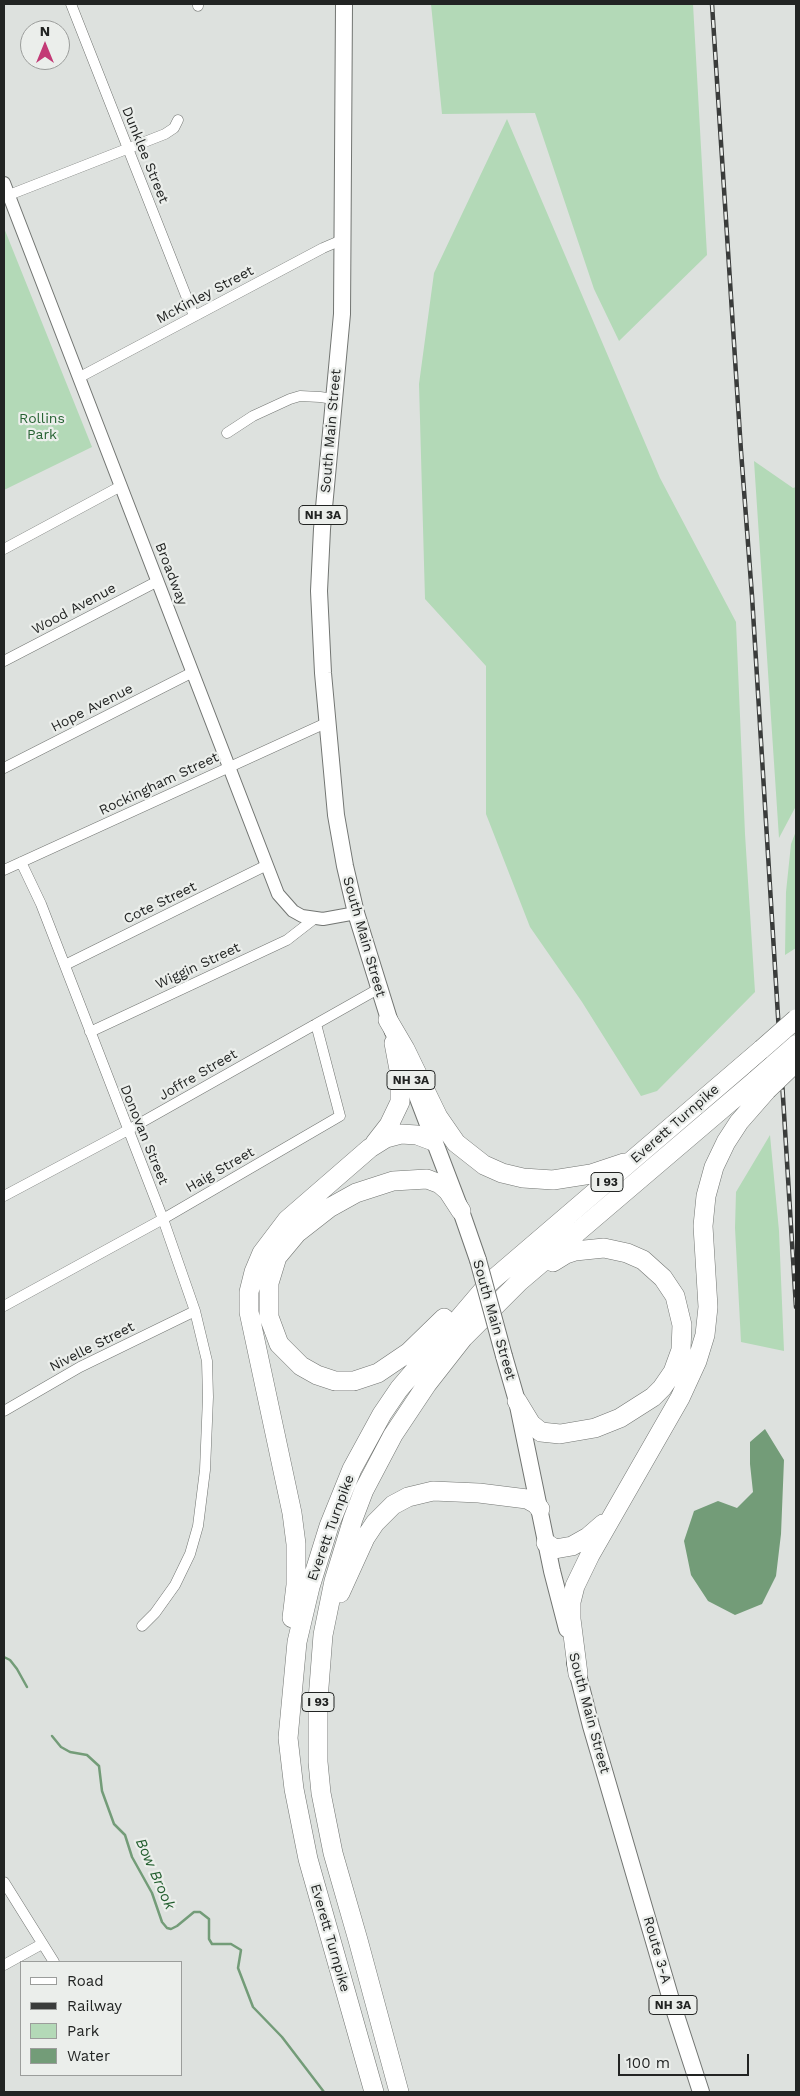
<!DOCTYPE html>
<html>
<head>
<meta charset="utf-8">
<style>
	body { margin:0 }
	#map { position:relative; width:800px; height:2096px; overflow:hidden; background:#dde1de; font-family:"Work Sans",sans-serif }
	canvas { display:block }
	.frame { position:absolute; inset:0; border:5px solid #222423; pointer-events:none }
	.legend { position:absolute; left:20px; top:1961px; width:162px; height:115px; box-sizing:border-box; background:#ebeeeb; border:1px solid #9b9d9b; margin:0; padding:6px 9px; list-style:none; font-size:15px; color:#222423 }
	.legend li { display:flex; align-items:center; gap:10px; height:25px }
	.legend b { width:25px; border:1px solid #9b9d9b }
	.north { position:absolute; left:20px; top:20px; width:50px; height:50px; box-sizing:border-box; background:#ebeeeb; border:1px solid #9b9d9b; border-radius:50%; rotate:0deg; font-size:14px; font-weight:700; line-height:20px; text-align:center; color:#222423 }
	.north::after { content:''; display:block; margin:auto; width:18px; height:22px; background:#c33a76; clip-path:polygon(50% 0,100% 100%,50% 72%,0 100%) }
	.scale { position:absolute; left:618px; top:2054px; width:131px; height:22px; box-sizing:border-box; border:2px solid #222423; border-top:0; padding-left:6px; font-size:15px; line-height:18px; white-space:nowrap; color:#222423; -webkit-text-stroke:4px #ebeeeb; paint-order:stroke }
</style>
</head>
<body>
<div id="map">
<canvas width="800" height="2096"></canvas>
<div class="frame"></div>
<ul class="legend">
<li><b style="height:6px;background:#fff"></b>Road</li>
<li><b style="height:6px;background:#3a3c3b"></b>Railway</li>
<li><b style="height:14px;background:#b3d9b7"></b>Park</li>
<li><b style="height:14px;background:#739c78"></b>Water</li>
</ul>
<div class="north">N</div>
<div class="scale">100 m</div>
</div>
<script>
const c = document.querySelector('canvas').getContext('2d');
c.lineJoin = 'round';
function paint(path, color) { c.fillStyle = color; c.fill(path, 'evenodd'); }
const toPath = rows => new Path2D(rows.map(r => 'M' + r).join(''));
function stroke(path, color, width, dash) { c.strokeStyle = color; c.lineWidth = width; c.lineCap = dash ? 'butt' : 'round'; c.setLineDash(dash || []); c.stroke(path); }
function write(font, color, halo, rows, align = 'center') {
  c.font = font + ' "Work Sans",sans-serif'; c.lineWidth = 4.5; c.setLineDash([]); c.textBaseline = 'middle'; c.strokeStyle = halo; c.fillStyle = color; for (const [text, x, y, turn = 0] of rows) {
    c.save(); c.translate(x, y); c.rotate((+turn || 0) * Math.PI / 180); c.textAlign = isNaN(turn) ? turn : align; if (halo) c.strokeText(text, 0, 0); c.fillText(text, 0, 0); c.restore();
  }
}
paint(toPath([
	[431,4,693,4,707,255,619,341,594,289,535,113,442,114],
	[507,119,660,478,736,622,745,834,755,992,657,1091,641,1096,582,1002,530,927,486,814,486,666,425,599,419,384,434,273],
	[4,228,92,447,4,490],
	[754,461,793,488,796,487,796,806,779,838],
	[796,831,796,948,785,955,786,892,791,844],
	[770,1135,779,1231,784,1351,741,1342,735,1228,736,1192]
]), '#b3d9b7');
paint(toPath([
	[765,1429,784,1460,781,1534,776,1576,762,1604,735,1615,708,1601,691,1575,684,1541,694,1511,718,1501,737,1508,753,1492,750,1464,750,1442]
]), '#739c78');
stroke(toPath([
	[4,1657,10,1660,17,1669,27,1687],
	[52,1736,61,1747,70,1752,87,1755,99,1766,102,1791,114,1824,125,1835,132,1857,152,1893,162,1922,167,1928,171,1929,177,1926,194,1912,200,1912,209,1919,209,1939,212,1944,231,1944,241,1950,238,1968,253,2007,282,2037,324,2092]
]), '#739c78', 2.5);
const minor = toPath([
	[71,4,194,316],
	[198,4,198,6],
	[9,195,165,134,174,128,178,120],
	[80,377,323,248,344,239],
	[227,433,253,416,290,399,300,396,320,397,334,399],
	[4,549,121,486],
	[4,661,158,581],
	[4,768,193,672],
	[21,862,41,904,163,1219,195,1311,207,1361,208,1397,205,1470,198,1526,190,1554,175,1585,155,1613,142,1626],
	[4,870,326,723],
	[65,965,267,865],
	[90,1032,287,940,314,919],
	[4,1196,128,1130,378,989],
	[4,1306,163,1219,340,1116,316,1024],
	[4,1411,80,1367,195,1311],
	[4,1882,54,1962],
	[4,1965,42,1944]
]);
const tertiary = toPath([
	[4,183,278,894,293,911,302,916,323,919,356,913]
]);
const primary = toPath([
	[344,4,342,314,322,529,319,591,323,673,336,815,345,866,356,913,393,1032],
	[406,1067,461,1211,478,1260],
	[504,1356,517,1401,552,1571,567,1629],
	[575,1663,591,1726,672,2003,701,2092]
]);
const motorway = toPath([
	[388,1020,405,1049,438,1117,456,1143,484,1165,502,1173,523,1178,553,1180,591,1174,624,1163],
	[375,1143,389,1125,400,1102,400,1075,394,1043],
	[444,1318,409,1352,378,1373,354,1381,335,1381,317,1375,301,1366,279,1344,269,1317,269,1283,277,1257,297,1233,329,1208,356,1193,393,1181,427,1179,440,1184,448,1191,461,1211],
	[517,1401,531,1424,541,1432,560,1434,595,1428,620,1418,653,1397,662,1388,673,1372,681,1350,682,1325,675,1296,663,1278,643,1260,627,1253,604,1248,575,1251,566,1254,553,1262],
	[546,1543,555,1549,572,1546,588,1537,603,1524],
	[340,1593,365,1538,375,1523,393,1505,408,1497,433,1491,479,1493,527,1499,536,1504,540,1509],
	[292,1618,296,1585,296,1544,292,1513,249,1312,249,1292,254,1272,262,1253,287,1220,370,1148,386,1138,401,1134,417,1135,433,1141],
	[578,1674,571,1619,571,1602,575,1586,590,1555,680,1398,697,1361,705,1335,708,1307,703,1226,706,1196,714,1167,726,1142,739,1122,767,1090],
	[374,2092,308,1859,294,1789,288,1738,297,1642,310,1587,329,1526,352,1469,382,1414,399,1389,490,1282,762,1049],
	[399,2092,358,1940,333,1853,321,1793,318,1762,318,1700,323,1635,334,1581,353,1519,364,1490,393,1435,427,1384,463,1338,519,1282,756,1080]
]);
stroke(minor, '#727572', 11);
stroke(tertiary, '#727572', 14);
stroke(primary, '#727572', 18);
stroke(motorway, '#727572', 20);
stroke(minor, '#fff', 10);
stroke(tertiary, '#fff', 12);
stroke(primary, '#fff', 16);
stroke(motorway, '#fff', 19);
const rail = toPath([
	[712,4,741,451,752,596,796,1307]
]);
stroke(rail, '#3a3c3b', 4.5);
stroke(rail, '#ebeeeb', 2.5, [8]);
const primaryBridge = toPath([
	[478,1260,504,1356]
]);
const motorwayBridge = toPath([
	[762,1049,796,1019],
	[756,1080,796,1045],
	[767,1090,793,1065]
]);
stroke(primaryBridge, '#727572', 18, []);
stroke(motorwayBridge, '#727572', 20, []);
stroke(primaryBridge, '#fff', 16);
stroke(motorwayBridge, '#fff', 19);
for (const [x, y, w] of [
	[323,515,48],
	[411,1080,48],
	[607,1182,32],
	[318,1702,32],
	[673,2005,48]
]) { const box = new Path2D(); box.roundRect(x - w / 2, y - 9.5, w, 19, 4); c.fillStyle = '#ebeeeb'; c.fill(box); stroke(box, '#222423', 1); }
write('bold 12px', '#222423', null, [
	["NH 3A",323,515],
	["NH 3A",411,1080],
	["I 93",607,1182],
	["I 93",318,1702],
	["NH 3A",673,2005]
]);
write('14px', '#222423', '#ebeeeb', [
	["Dunklee Street",145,155,68],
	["McKinley Street",205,295,-28],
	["South Main Street",331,431,-85],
	["Broadway",171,574,69],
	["Wood Avenue",74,609,-28],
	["Hope Avenue",92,708,-27],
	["Rockingham Street",159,784,-25],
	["Cote Street",160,903,-26],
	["South Main Street",364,937,74],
	["Wiggin Street",198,966,-25],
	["Joffre Street",198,1075,-30],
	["Everett Turnpike",675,1124,-41],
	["Donovan Street",144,1135,68],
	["Haig Street",220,1170,-30],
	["South Main Street",494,1320,74],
	["Nivelle Street",92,1347,-27],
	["Everett Turnpike",331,1528,-70],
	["South Main Street",589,1713,75],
	["Everett Turnpike",330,1938,74],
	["Route 3-A",657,1950,74]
]);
write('14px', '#276333', '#ebeeeb', [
	["Rollins",42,419],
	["Park",42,435]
]);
write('italic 15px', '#235f2f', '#ebeeeb', [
	["Bow Brook",155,1874,66]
]);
</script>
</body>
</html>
